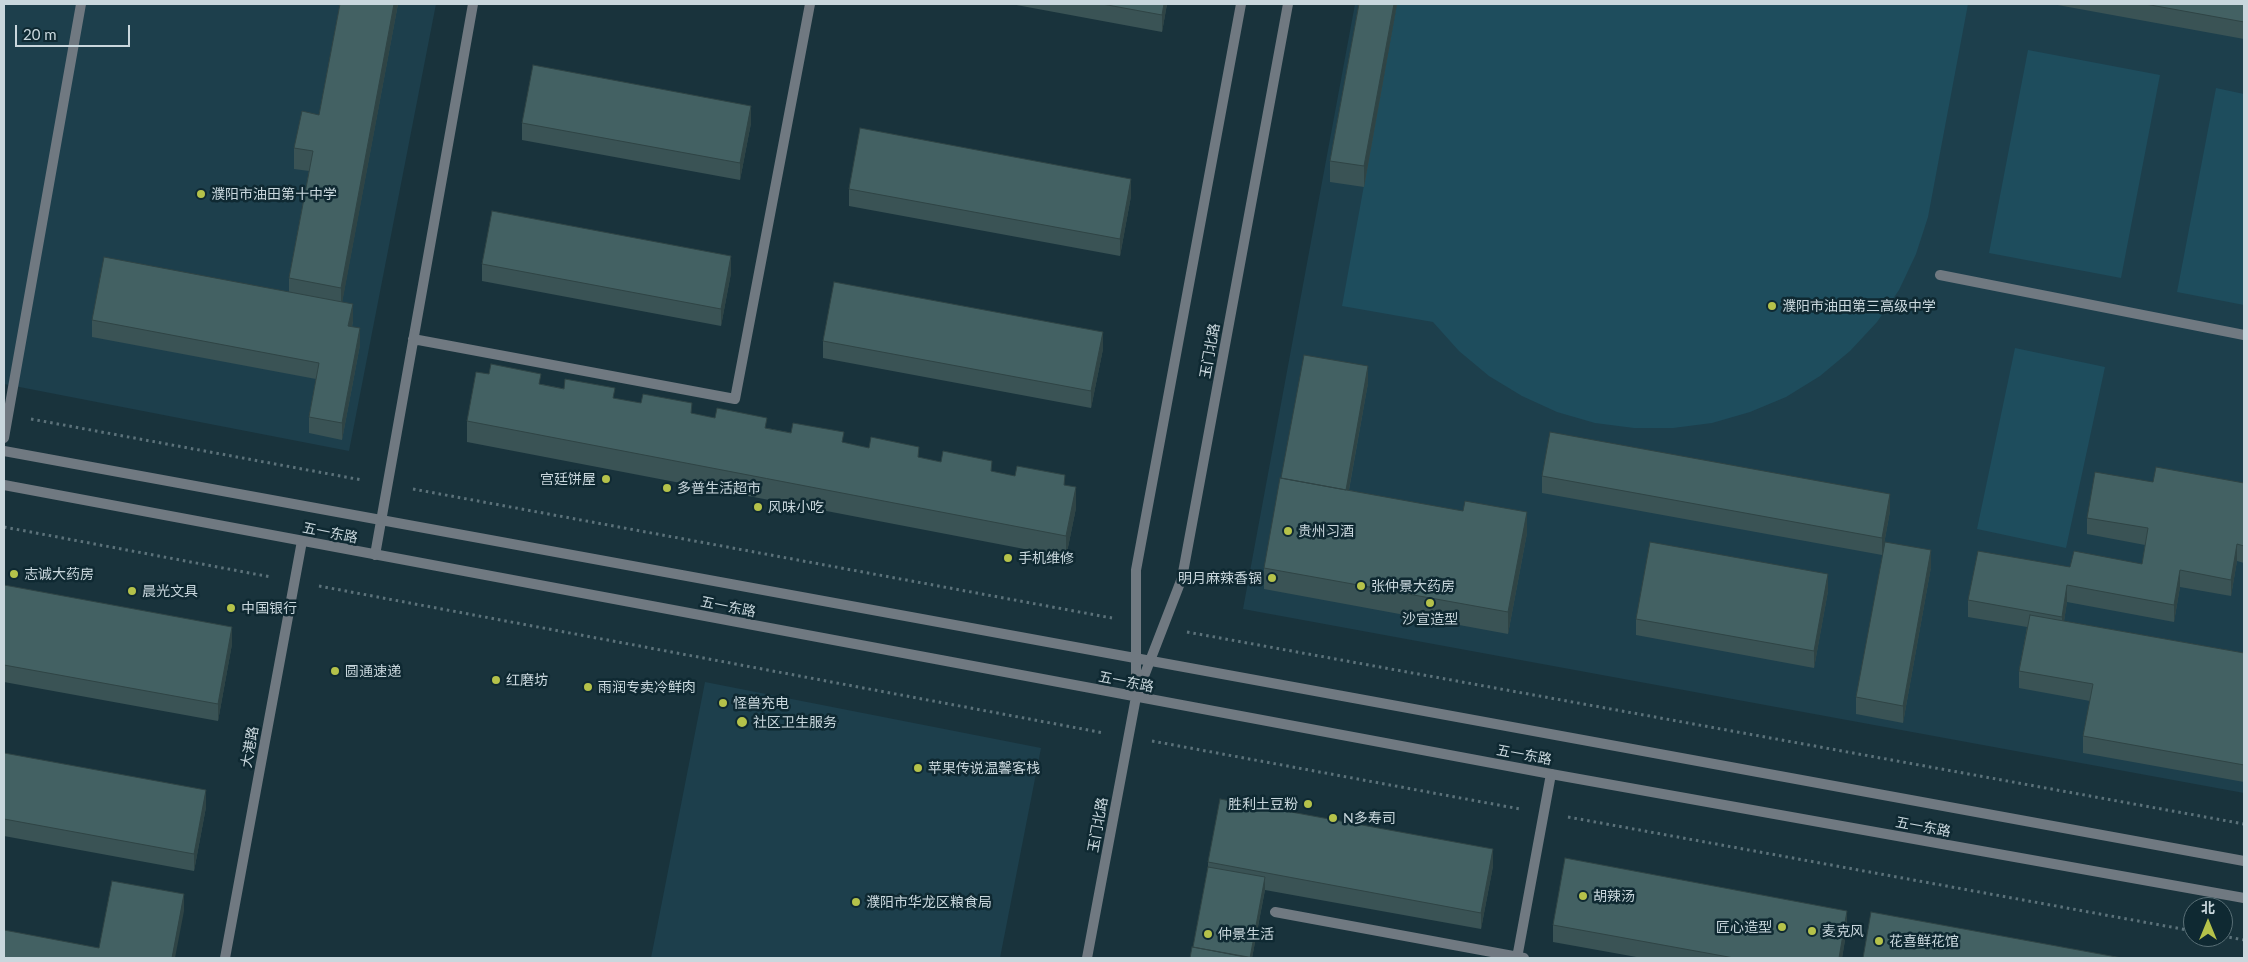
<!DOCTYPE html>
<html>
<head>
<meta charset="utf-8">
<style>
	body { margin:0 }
	#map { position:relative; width:2248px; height:962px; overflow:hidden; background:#19333c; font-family:Lato,"Noto Sans SC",sans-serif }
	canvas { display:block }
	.frame { position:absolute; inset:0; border:5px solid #c9d7dd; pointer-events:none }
	.north { position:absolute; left:2183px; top:897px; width:50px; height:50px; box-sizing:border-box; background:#0f2932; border:1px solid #596f76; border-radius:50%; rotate:0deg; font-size:14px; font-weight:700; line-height:20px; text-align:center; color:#c9d7dd }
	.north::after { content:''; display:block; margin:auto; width:18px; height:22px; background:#b5c24a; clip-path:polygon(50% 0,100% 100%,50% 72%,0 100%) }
	.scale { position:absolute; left:15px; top:25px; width:115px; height:22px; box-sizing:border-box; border:2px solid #c9d7dd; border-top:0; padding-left:6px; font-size:15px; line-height:18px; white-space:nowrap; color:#c9d7dd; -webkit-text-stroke:4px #0f2932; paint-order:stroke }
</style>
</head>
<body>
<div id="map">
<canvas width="2248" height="962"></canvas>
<div class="frame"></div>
<div class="north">北</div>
<div class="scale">20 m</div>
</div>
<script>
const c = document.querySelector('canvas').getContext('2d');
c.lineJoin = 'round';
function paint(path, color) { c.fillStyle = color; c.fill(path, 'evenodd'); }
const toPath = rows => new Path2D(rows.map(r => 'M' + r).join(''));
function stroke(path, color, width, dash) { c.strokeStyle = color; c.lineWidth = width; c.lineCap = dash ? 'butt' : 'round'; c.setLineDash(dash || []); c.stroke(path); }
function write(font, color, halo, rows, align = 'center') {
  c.font = font + ' Lato,"Noto Sans SC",sans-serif'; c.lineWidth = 5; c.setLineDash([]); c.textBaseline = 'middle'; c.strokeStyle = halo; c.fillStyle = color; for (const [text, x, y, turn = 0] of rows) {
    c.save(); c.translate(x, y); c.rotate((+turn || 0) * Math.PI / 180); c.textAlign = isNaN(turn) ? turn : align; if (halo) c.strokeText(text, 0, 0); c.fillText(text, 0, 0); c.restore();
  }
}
paint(toPath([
	[4,4,436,4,349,451,4,384],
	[1355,4,2244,4,2244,793,1243,609],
	[705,682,1041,748,1000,958,651,958]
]), '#1d3f4c');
paint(toPath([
	[1397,4,1968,4,1928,217,1916,254,1899,290,1877,322,1850,351,1820,376,1786,397,1750,412,1712,423,1673,428,1634,428,1595,423,1557,412,1522,396,1489,376,1459,351,1433,322,1342,306],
	[2028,50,2160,75,2121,278,1989,253],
	[2216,88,2244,94,2244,305,2177,292],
	[2015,348,2105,367,2066,548,1977,529]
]), '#1e4d5d');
stroke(toPath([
	[31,419,362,480],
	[413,489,1112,618],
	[4,527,271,577],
	[319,586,1104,733],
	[1187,632,2244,824],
	[1152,741,1520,809],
	[1568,817,2193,931],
	[2223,936,2244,940]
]), '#5c727a', 3, [2.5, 4]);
stroke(toPath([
	[1940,275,2244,335],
	[4,438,81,4]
]), '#707981', 10);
stroke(toPath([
	[413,339,735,399,810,4],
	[375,555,473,4],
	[1275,912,1524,958],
	[225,958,302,541],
	[1517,958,1551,774]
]), '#707981', 10);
stroke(toPath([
	[4,451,2244,861],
	[4,485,1551,774,2244,898],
	[1136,689,1136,570,1241,4],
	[1087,958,1136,697,1182,578,1288,4]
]), '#707981', 10);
paint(toPath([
	[340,4,398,4,342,302,353,321,352,327,360,345,342,440,309,433,309,417,316,379,92,337,92,320,289,292,289,278,309,171,294,169,294,148,319,115],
	[1011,4,1167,4,1162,32],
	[1359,4,1397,4,1364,187,1330,182,1330,161],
	[2052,4,2244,4,2244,39],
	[522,123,751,123,740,180,522,140],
	[849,189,1131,196,1120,256,849,206],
	[482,264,731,273,721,326,482,281],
	[823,341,1103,349,1091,408,823,358],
	[489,374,1065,486,1076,508,1066,557,467,442,467,421],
	[1368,383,1349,490,1527,533,1508,634,1264,589,1264,568],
	[1542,476,1890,511,1882,555,1542,493],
	[2153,482,2244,483,2244,563,2237,561,2231,596,2180,587,2174,622,2067,602,2064,621,2244,653,2244,782,2083,753,2083,736,2090,701,2019,688,2019,671,2027,627,1968,617,1968,600,2070,567,2142,564,2145,545,2087,534,2087,518],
	[1931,567,1903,723,1856,714,1856,697],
	[4,585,232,644,218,721,4,682],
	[1828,591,1814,668,1636,635,1636,619],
	[4,753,206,807,194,871,4,836],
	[1208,862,1493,866,1481,929,1265,890,1252,958,1193,947,1208,867],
	[1553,925,1847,928,1842,958,1642,958,1553,942]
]), '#3a5355');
paint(toPath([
	[394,4,398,4,341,309,341,288],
	[1164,4,1167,4,1162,32,1162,15],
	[1394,4,1397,4,1364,187,1364,166],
	[751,106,751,123,740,180,740,163],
	[1131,179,1131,196,1120,256,1120,239],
	[731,256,731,273,721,326,721,309],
	[353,304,353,321,348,343,348,326],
	[360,328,360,345,342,440,342,423],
	[1103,332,1103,349,1091,408,1091,391],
	[1368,366,1368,383,1345,511,1345,494],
	[1076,487,1076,508,1066,557,1066,536],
	[1890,494,1890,511,1882,555,1882,538],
	[1527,512,1527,533,1508,634,1508,612],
	[2237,544,2237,561,2231,596,2231,580],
	[1931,550,1931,567,1903,723,1903,706],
	[2180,570,2180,587,2174,622,2174,605],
	[1828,574,1828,591,1814,668,1814,651],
	[2067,585,2067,602,2062,634,2062,617],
	[232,627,232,644,218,721,218,704],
	[206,790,206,807,194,871,194,854],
	[1493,849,1493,866,1481,929,1481,913],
	[1265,877,1265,889,1252,958,1250,958],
	[184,894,184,911,175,958,172,958],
	[1847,911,1847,928,1842,958,1839,958]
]), '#2f4445');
const building = toPath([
	[340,4,394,4,341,288,289,278,313,151,294,148,302,111,319,115,340,4],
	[1102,4,1164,4,1162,15,1102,4],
	[1359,4,1394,4,1364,166,1330,161,1359,4],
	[2145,4,2244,4,2244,22,2145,4],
	[533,65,751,106,740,163,522,123,533,65],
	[860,128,1131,179,1120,239,849,189,860,128],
	[492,211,731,256,721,309,482,264,492,211],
	[104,257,353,304,348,326,360,328,342,423,309,417,319,363,92,320,104,257],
	[834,282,1103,332,1091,391,823,341,834,282],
	[1304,355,1368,366,1346,490,1281,478,1304,355],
	[491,364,541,374,539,384,564,389,565,379,615,388,613,398,641,403,643,394,692,403,691,413,715,418,717,408,767,418,765,428,791,433,793,423,844,432,842,442,869,448,871,437,919,447,918,457,941,462,943,451,992,461,991,471,1015,476,1017,466,1065,475,1064,485,1076,487,1066,536,467,421,476,372,489,374,491,364],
	[1550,432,1890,494,1882,538,1542,476,1550,432],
	[2156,467,2244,483,2244,546,2237,544,2231,580,2180,570,2174,605,2067,585,2062,617,1968,600,1978,551,2070,567,2074,551,2142,564,2148,528,2087,518,2095,472,2153,482,2156,467],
	[1280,478,1463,511,1465,501,1527,512,1508,612,1264,568,1280,478],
	[1650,542,1828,574,1814,651,1636,619,1650,542],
	[1885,542,1931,550,1903,706,1856,697,1885,542],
	[4,585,232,627,218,704,4,665,4,585],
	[2030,615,2244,653,2244,765,2083,736,2093,684,2019,671,2030,615],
	[4,753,206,790,194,854,4,819,4,753],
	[1220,799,1493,849,1481,913,1208,862,1220,799],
	[1565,858,1847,911,1839,958,1734,958,1553,925,1565,858],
	[1208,867,1265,877,1250,958,1193,947,1208,867],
	[112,881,184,894,172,958,4,958,4,930,99,948,112,881],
	[1871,912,2122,958,1863,958,1871,912],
	[1192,947,1254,958,1190,958,1192,947]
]);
paint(building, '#436163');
stroke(building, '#2f4445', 1);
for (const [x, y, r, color] of [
	[201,194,5,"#b5c24a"],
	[1772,306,5,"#b5c24a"],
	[606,479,5,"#b5c24a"],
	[667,488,5,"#b5c24a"],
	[758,507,5,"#b5c24a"],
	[1288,531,5,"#b5c24a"],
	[1008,558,5,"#b5c24a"],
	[14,574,5,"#b5c24a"],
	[1272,578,5,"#b5c24a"],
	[1361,586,5,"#b5c24a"],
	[132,591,5,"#b5c24a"],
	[1430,603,5,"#b5c24a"],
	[231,608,5,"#b5c24a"],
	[335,671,5,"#b5c24a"],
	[496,680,5,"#b5c24a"],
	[588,687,5,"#b5c24a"],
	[723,703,5,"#b5c24a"],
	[742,722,6,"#b5c24a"],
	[918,768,5,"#b5c24a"],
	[1308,804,5,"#b5c24a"],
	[1333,818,5,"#b5c24a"],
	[1583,896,5,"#b5c24a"],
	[856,902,5,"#b5c24a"],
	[1782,927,5,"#b5c24a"],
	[1812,931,5,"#b5c24a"],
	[1208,934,5,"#b5c24a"],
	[1879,941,5,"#b5c24a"]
]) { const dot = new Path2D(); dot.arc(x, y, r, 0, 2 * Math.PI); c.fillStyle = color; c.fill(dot); stroke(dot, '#0f2932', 2); }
write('14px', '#c9d7dd', '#0f2932', [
	["濮阳市油田第十中学",211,194],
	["濮阳市油田第三高级中学",1782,306],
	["宫廷饼屋",596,479,"right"],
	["多普生活超市",677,488],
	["风味小吃",768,507],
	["贵州习酒",1298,531],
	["手机维修",1018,558],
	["志诚大药房",24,574],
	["明月麻辣香锅",1262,578,"right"],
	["张仲景大药房",1371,586],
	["晨光文具",142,591],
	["中国银行",241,608],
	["沙宣造型",1430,619,"center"],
	["圆通速递",345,671],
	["红磨坊",506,680],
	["雨润专卖冷鲜肉",598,687],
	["怪兽充电",733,703],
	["社区卫生服务",753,722],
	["苹果传说温馨客栈",928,768],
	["胜利土豆粉",1298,804,"right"],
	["N多寿司",1343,818],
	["胡辣汤",1593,896],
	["濮阳市华龙区粮食局",866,902],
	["匠心造型",1772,927,"right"],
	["麦克风",1822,931],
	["仲景生活",1218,934],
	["花喜鲜花馆",1889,941]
], 'left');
write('14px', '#c9d7dd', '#0f2932', [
	["玉门北路",1210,351,-80],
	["五一东路",330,533,11],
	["五一东路",728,607,11],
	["五一东路",1126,682,11],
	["大港路",250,747,-80],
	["五一东路",1524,755,10],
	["玉门北路",1098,825,-80],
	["五一东路",1923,827,10]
]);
</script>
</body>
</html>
